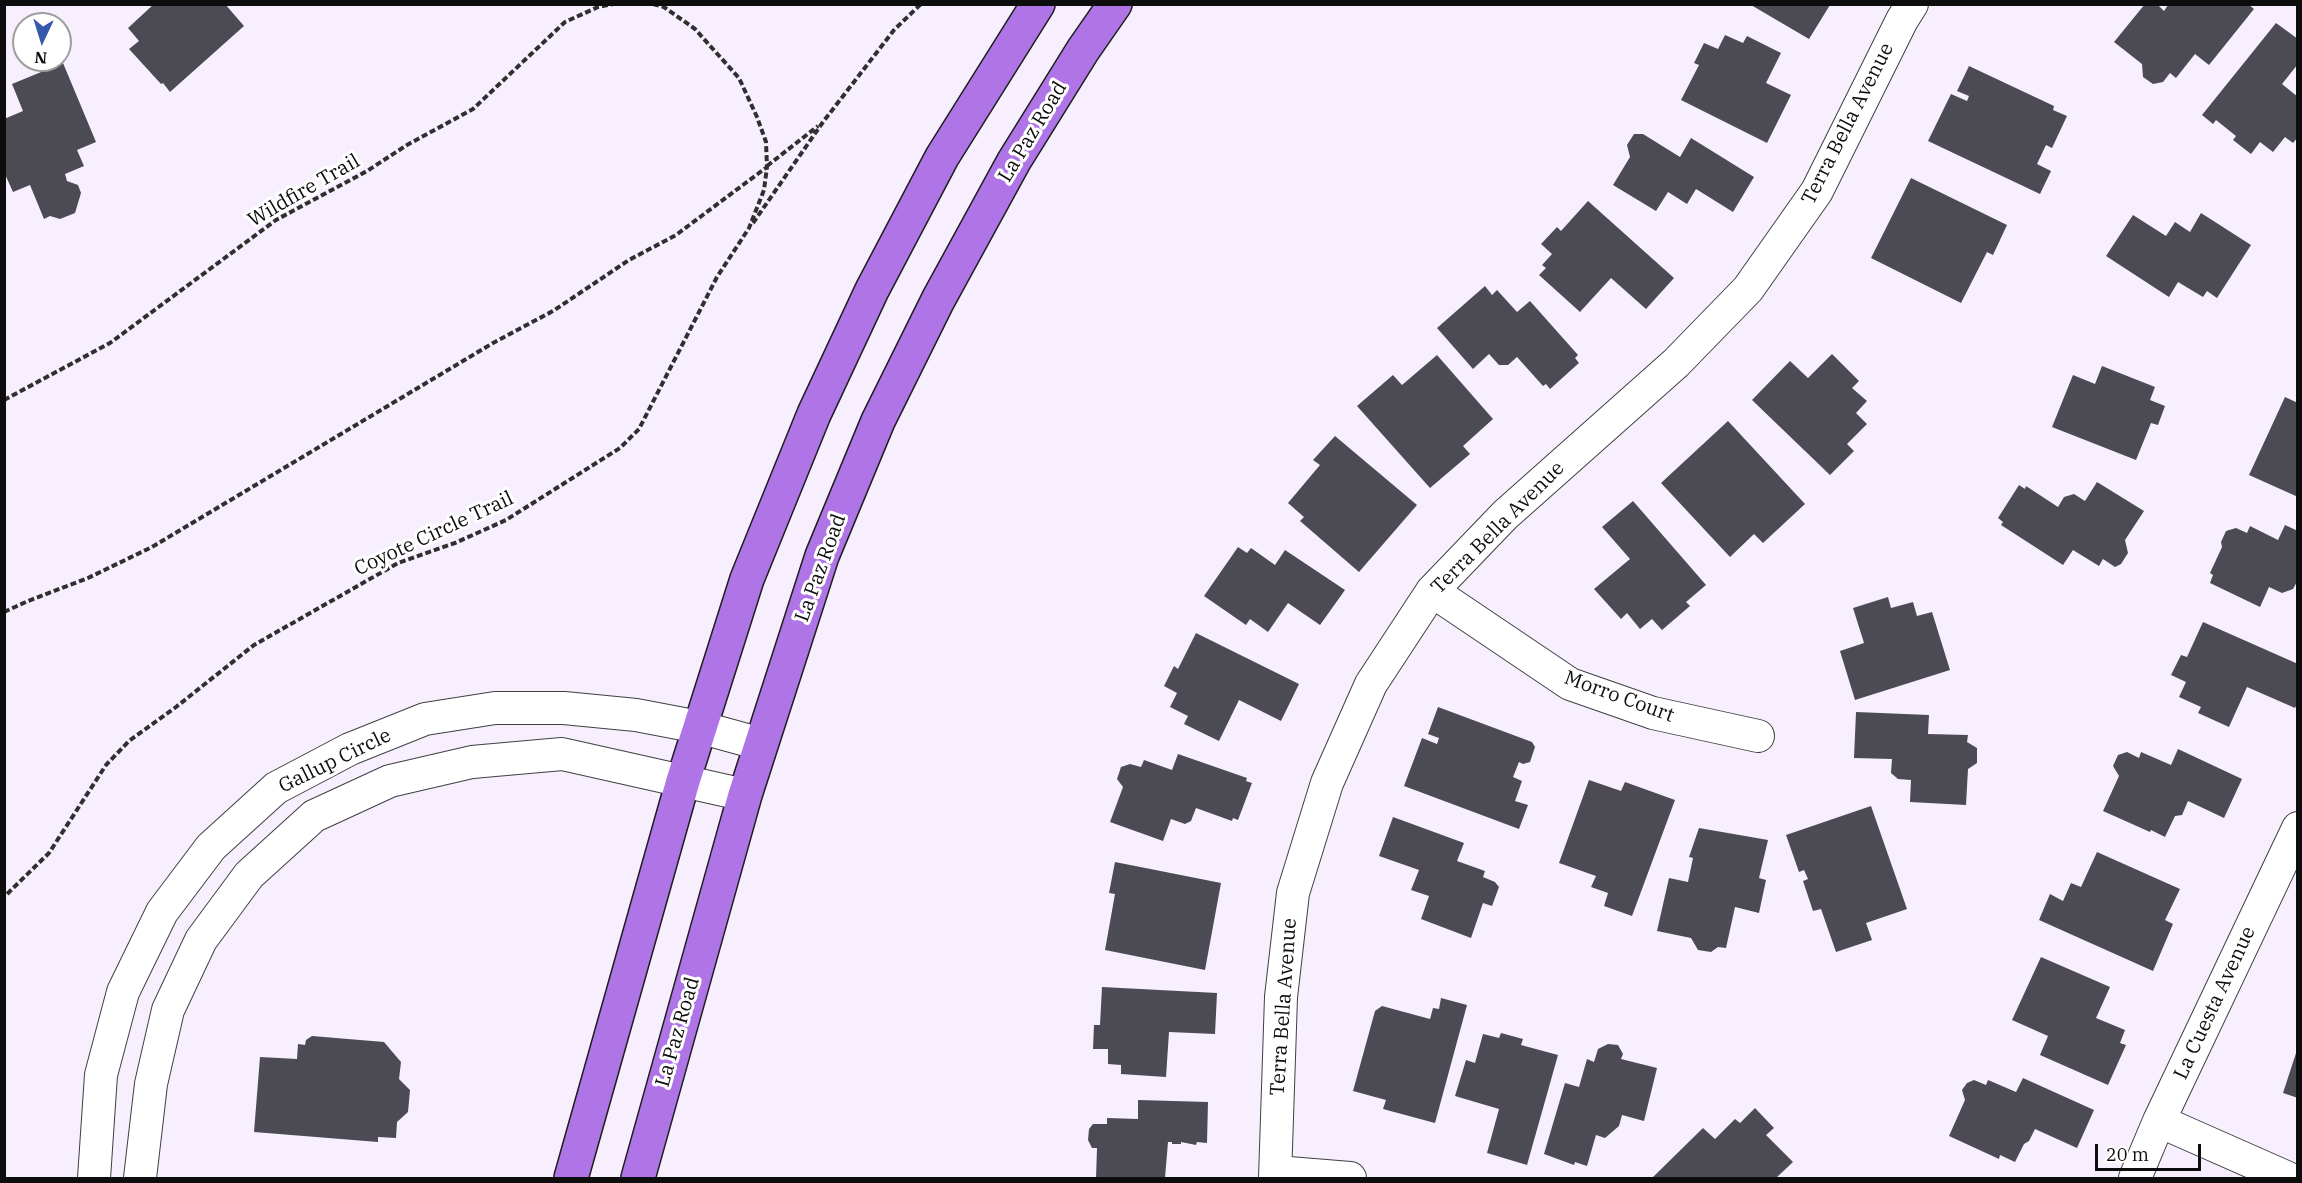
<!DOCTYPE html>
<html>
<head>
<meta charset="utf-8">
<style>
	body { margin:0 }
	#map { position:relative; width:2302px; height:1183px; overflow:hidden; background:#f7effd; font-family:"IBM Plex Serif",serif }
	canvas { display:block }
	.frame { position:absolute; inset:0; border:6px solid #0d0d0d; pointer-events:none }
	.north { position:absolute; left:12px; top:12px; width:60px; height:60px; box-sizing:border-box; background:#fff; border:2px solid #9e9e9e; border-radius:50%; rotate:184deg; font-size:16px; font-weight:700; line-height:24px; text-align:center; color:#0d0d0d }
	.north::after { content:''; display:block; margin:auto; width:21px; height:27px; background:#3659ac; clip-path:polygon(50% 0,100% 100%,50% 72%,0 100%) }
	.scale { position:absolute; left:2095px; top:1144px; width:106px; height:27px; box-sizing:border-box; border:3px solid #0d0d0d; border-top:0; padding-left:8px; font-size:18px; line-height:21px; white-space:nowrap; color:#0d0d0d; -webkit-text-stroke:4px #fff; paint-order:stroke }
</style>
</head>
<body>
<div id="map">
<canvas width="2302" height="1183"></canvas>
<div class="frame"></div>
<div class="north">N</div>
<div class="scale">20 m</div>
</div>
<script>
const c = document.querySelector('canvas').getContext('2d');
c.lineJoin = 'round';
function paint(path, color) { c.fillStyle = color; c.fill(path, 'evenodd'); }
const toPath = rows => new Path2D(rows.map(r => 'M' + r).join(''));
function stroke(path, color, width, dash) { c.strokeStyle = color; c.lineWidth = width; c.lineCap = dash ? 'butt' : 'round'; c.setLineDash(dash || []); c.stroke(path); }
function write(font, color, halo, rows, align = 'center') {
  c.font = font + ' "IBM Plex Serif",serif'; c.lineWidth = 6; c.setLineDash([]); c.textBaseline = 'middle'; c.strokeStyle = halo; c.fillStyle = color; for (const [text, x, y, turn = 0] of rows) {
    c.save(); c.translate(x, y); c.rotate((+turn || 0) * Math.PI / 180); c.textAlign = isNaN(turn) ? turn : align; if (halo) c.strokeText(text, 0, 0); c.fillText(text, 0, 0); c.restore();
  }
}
paint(toPath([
	[154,4,225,4,244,26,170,92,163,83,161,84,129,49,139,41,128,28],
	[2145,4,2157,4,2164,11,2168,5,2174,4,2248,4,2254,9,2209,65,2195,54,2176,78,2170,73,2163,82,2153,84,2143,77,2142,64,2114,42],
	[1751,5,1830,5,1809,39],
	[2276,23,2298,39,2298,64,2282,84,2298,97,2298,137,2293,143,2285,137,2273,152,2260,142,2251,154,2233,140,2236,136,2216,120,2213,124,2202,115],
	[1725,35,1743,43,1747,36,1781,53,1766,83,1791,95,1767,143,1681,100,1699,65,1694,63,1704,43,1718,49],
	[63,63,96,142,77,150,84,166,65,174,67,181,78,185,81,193,75,213,60,219,50,216,44,219,30,185,13,192,4,172,4,119,23,111,12,84],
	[1969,66,2054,106,2053,110,2067,116,2052,148,2046,145,2037,164,2051,171,2040,194,1928,141,1951,94,1967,101,1969,96,1957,91],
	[1634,134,1643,134,1680,157,1691,138,1754,177,1733,212,1696,189,1687,204,1668,192,1656,211,1613,185,1630,157,1627,145],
	[1911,178,2007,225,1993,255,1987,252,1961,303,1871,258],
	[1588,201,1674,278,1646,309,1611,278,1580,312,1539,275,1546,268,1542,265,1552,254,1541,244,1557,227,1561,231],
	[2201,213,2251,245,2217,298,2207,291,2203,297,2178,282,2169,297,2106,256,2133,215,2166,236,2175,222,2190,232],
	[1485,286,1492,295,1497,290,1517,312,1530,301,1578,355,1575,358,1579,363,1550,389,1546,384,1543,386,1517,357,1508,365,1499,365,1489,354,1473,369,1437,328],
	[1832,354,1859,381,1852,388,1867,401,1856,413,1867,424,1847,444,1854,451,1830,475,1752,400,1790,361,1808,378],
	[1437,355,1493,419,1463,446,1470,454,1430,488,1357,406,1393,375,1402,385],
	[2102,366,2155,387,2150,400,2165,406,2158,425,2151,423,2136,460,2052,427,2073,375,2095,384],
	[2285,397,2298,403,2298,497,2249,475],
	[1728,421,1805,504,1763,543,1754,534,1730,557,1661,483],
	[1335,436,1417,505,1359,572,1300,521,1304,517,1288,503,1320,465,1313,460],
	[2097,482,2144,511,2125,540,2128,553,2121,564,2115,567,2103,559,2099,566,2073,550,2063,565,2001,525,2003,522,1998,518,2019,485,2025,489,2026,486,2058,507,2064,497,2074,494,2085,501],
	[1633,501,1706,585,1686,602,1690,606,1662,630,1652,619,1640,629,1627,613,1621,619,1594,589,1630,559,1602,527],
	[2285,525,2298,531,2298,580,2293,589,2282,593,2269,587,2260,607,2210,583,2213,575,2210,573,2222,547,2221,542,2226,531,2236,528,2247,533,2250,526,2278,540],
	[1238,547,1247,553,1251,548,1275,565,1285,550,1345,590,1320,625,1288,603,1268,632,1250,619,1246,625,1204,596],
	[1888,597,1891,608,1913,602,1917,616,1932,612,1950,670,1855,700,1840,651,1864,643,1853,608],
	[2203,622,2298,664,2298,702,2295,708,2247,687,2229,727,2198,713,2201,707,2179,697,2186,682,2171,675,2181,655,2187,657],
	[1196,633,1299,684,1281,721,1239,700,1219,741,1184,724,1188,716,1170,707,1177,693,1164,686,1174,666,1178,669],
	[1438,707,1532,742,1535,747,1530,762,1523,764,1519,762,1513,777,1522,781,1515,801,1528,805,1519,829,1404,786,1422,738,1437,744,1439,738,1428,734],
	[1856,712,1929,715,1928,734,1968,735,1967,742,1977,748,1977,763,1968,769,1966,805,1910,802,1911,780,1898,779,1891,773,1892,759,1854,758],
	[2178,749,2242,779,2224,818,2188,801,2182,815,2175,816,2165,837,2151,830,2150,832,2103,811,2119,776,2113,766,2118,755,2127,752,2139,758,2141,752,2171,765],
	[1178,754,1247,778,1246,781,1252,783,1238,820,1233,818,1232,821,1196,808,1191,821,1185,824,1171,819,1163,841,1110,822,1123,787,1117,779,1121,767,1130,764,1141,767,1144,760,1172,770],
	[1589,780,1621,791,1625,782,1675,800,1632,916,1604,906,1608,893,1591,887,1596,876,1559,863],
	[1871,806,1907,909,1866,923,1872,940,1836,952,1821,909,1813,911,1803,881,1808,879,1804,870,1799,872,1786,835],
	[1393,817,1464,843,1457,861,1485,871,1483,877,1495,882,1499,887,1492,906,1483,903,1471,938,1421,919,1429,896,1411,890,1419,870,1379,856],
	[1699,828,1768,840,1759,878,1766,880,1759,913,1735,907,1726,948,1718,947,1711,952,1698,950,1691,938,1657,931,1669,878,1688,882,1693,858,1689,857],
	[2097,852,2180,889,2165,920,2173,924,2153,971,2039,920,2050,894,2063,901,2071,883,2081,887],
	[1115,862,1221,883,1205,970,1105,950,1115,894,1109,893],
	[2041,957,2110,987,2096,1018,2125,1030,2120,1043,2126,1045,2108,1085,2040,1055,2048,1036,2012,1020],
	[1102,987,1217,993,1215,1034,1169,1032,1166,1077,1121,1074,1121,1065,1108,1064,1108,1049,1093,1049,1094,1025,1100,1025],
	[1441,998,1467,1005,1435,1123,1383,1109,1386,1100,1353,1091,1375,1011,1382,1006,1430,1019,1433,1008,1439,1009],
	[1501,1033,1523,1039,1521,1045,1558,1055,1527,1165,1487,1153,1499,1109,1455,1096,1466,1060,1475,1063,1483,1034,1499,1038],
	[312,1036,384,1042,401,1062,399,1079,410,1090,408,1112,397,1122,396,1138,378,1137,378,1142,254,1132,260,1057,297,1059,298,1044,305,1045,306,1040],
	[1608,1044,1618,1045,1623,1054,1621,1059,1657,1068,1644,1121,1622,1115,1619,1126,1605,1138,1596,1135,1587,1166,1575,1162,1574,1165,1544,1154,1565,1083,1579,1087,1587,1059,1594,1062,1598,1049],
	[2297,1050,2298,1050,2298,1098,2283,1093],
	[2023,1078,2094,1110,2077,1148,2035,1129,2029,1141,2024,1144,2015,1162,2000,1155,1999,1159,1949,1136,1965,1100,1962,1090,1967,1083,1974,1080,1986,1085,1988,1080,2016,1092],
	[1138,1100,1208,1102,1207,1143,1197,1142,1196,1145,1181,1142,1181,1144,1172,1144,1172,1142,1168,1142,1165,1178,1096,1178,1097,1148,1092,1148,1088,1140,1089,1129,1093,1124,1107,1124,1107,1118,1138,1119],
	[1755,1108,1774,1128,1766,1135,1793,1162,1776,1178,1652,1178,1703,1128,1715,1139,1735,1119,1740,1123]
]), '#4c4b54');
const street = toPath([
	[1432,591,1570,684,1653,713,1758,736],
	[2159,1121,2288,1178],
	[1276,1172,1350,1178],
	[94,1178,101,1075,123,992,162,912,211,847,276,788,350,749,425,719,495,708,564,708,636,715,699,727,761,744],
	[140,1178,151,1084,168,1010,201,940,249,875,314,816,390,781,472,762,562,754,745,795],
	[1275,1178,1281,997,1293,893,1327,783,1371,684,1432,591,1505,515,1676,363,1748,289,1817,191,1902,20,1912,4],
	[2135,1178,2159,1121,2298,828]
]);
const primary = toPath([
	[571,1178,683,781,747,579,814,414,872,290,942,157,1038,4],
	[638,1178,745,795,822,556,878,421,938,300,1014,161,1083,50,1115,4]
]);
stroke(street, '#404040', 34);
stroke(primary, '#1e1e1e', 36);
stroke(toPath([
	[653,4,664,7,695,29,739,78,757,117,766,142,767,167],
	[767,166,818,126],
	[753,223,823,122,894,30,921,4],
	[4,400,110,343,276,220,367,171,407,145,473,109,565,22,598,7,613,4],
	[4,612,28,601,88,578,152,547,493,343,553,311,629,260,676,235,767,167,764,190,749,228,717,277,639,429,620,448,506,520,455,543,398,563,254,645,176,707,129,741,106,765,49,853,4,897]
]), '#2f2f2f', 4, [6, 3]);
stroke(street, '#fff', 32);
stroke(primary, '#af75e7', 33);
write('20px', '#0d0d0d', '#fff', [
	["Terra Bella Avenue",1848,124,-63],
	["La Paz Road",1033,132,-59],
	["Wildfire Trail",304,191,-30],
	["Terra Bella Avenue",1498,528,-45],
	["Coyote Circle Trail",434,534,-25],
	["La Paz Road",821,568,-70],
	["Morro Court",1619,697,20],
	["Gallup Circle",335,761,-26],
	["La Cuesta Avenue",2215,1003,-65],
	["Terra Bella Avenue",1284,1007,-86],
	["La Paz Road",678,1032,-74]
]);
</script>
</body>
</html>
